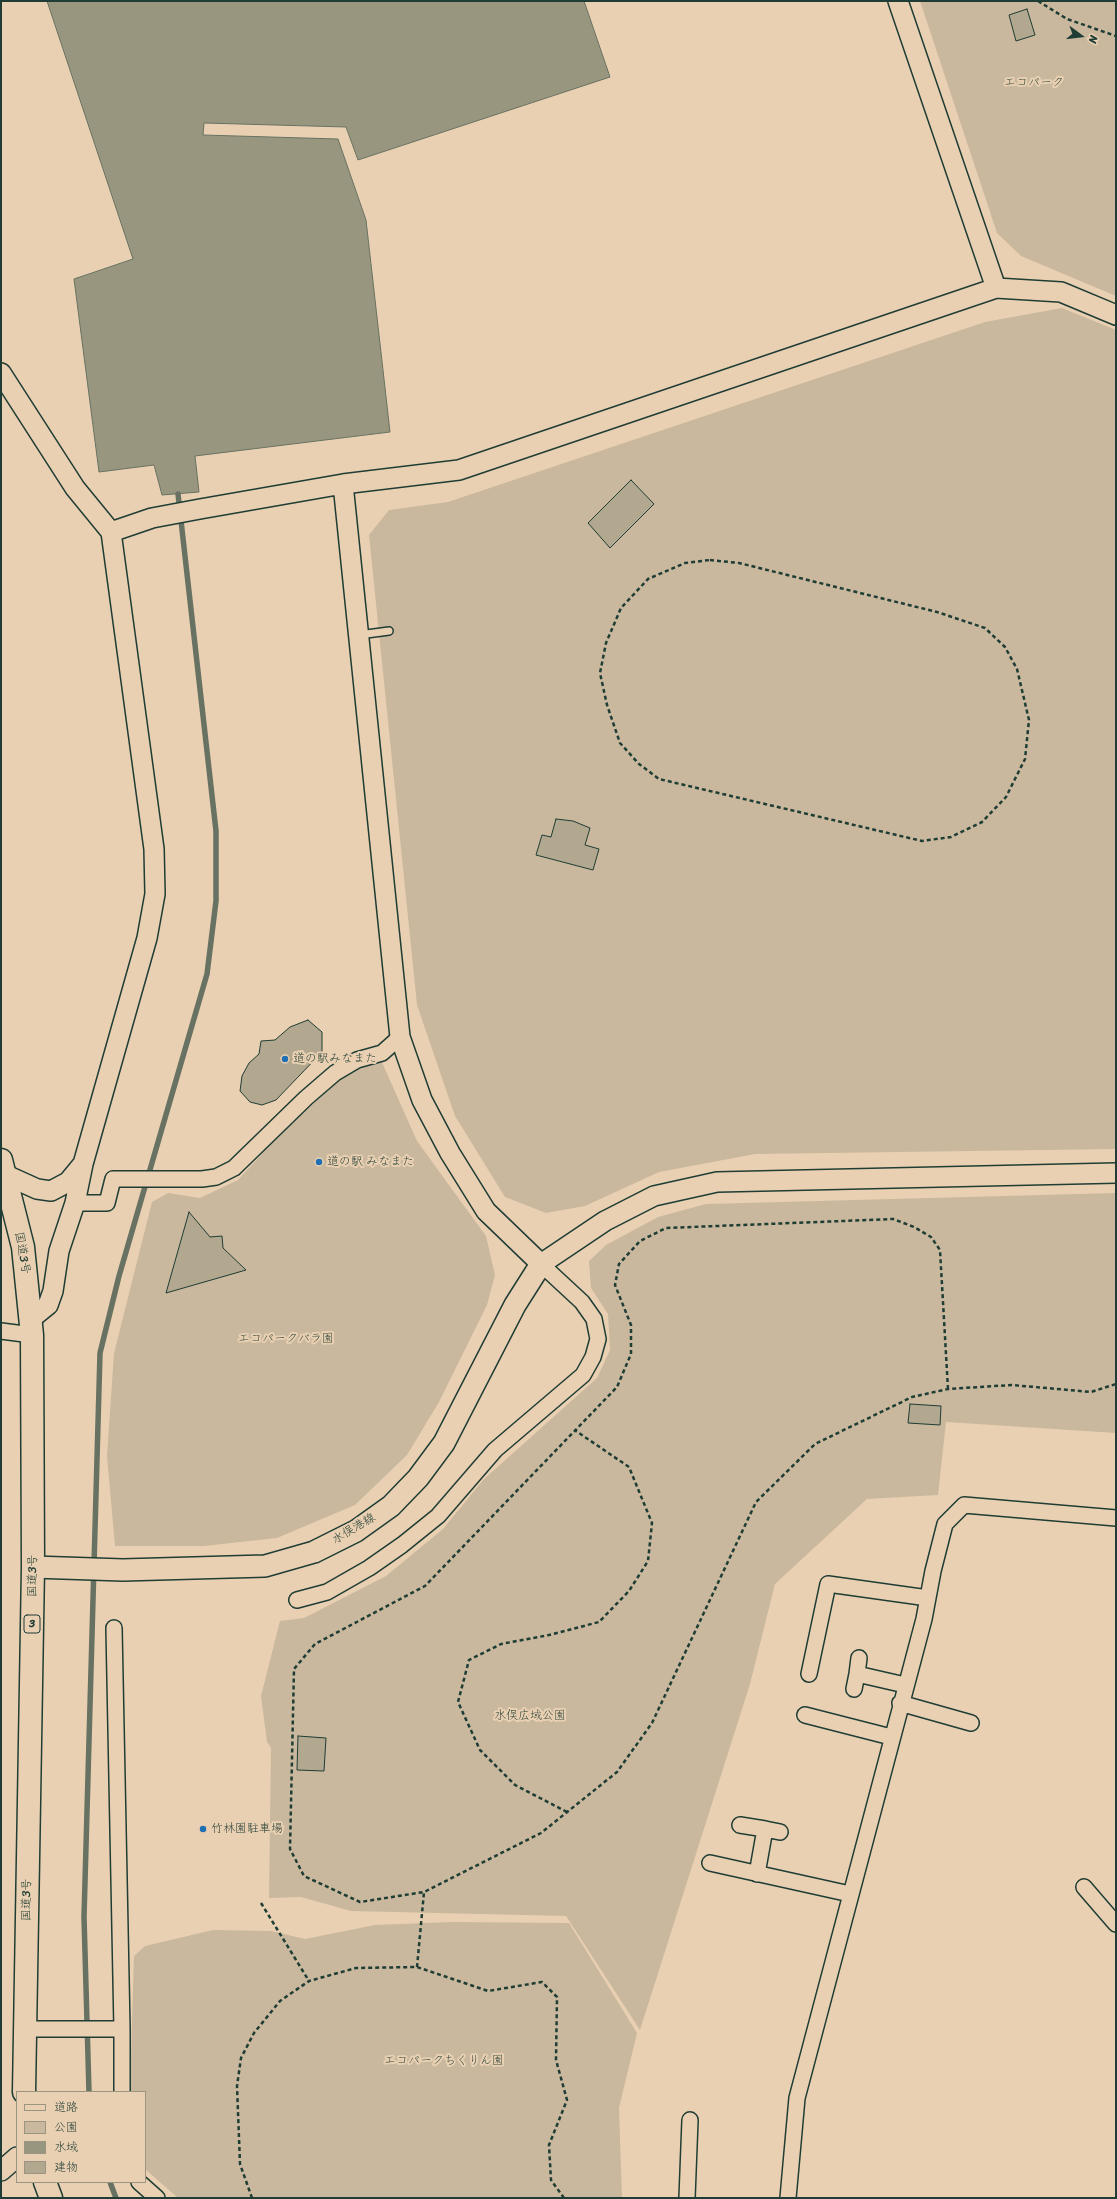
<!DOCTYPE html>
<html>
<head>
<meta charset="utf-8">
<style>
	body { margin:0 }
	#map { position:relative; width:1117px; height:2199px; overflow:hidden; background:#ead0b2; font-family:Sriracha,"Klee One",sans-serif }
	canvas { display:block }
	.frame { position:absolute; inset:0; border:2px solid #1f3d34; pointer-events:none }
	.legend { position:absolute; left:16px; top:2091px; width:130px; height:92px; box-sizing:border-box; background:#ead0b2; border:1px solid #999580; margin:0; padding:5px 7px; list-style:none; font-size:12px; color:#1f3d34 }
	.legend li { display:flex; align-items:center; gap:8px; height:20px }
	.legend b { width:20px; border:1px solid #999580 }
	.north { position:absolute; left:1061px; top:16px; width:40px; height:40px; -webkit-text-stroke:3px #ead0b2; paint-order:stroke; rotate:105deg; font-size:11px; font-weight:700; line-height:16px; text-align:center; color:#1f3d34 }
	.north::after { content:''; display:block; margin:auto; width:14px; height:18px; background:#1f3d34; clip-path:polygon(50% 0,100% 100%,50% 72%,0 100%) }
</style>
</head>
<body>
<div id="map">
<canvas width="1117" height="2199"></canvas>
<div class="frame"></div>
<ul class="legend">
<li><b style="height:5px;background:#ead0b2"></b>道路</li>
<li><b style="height:11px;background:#c9b89d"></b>公園</li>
<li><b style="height:11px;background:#999680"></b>水域</li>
<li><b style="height:11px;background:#b2a78f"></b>建物</li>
</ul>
<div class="north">N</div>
</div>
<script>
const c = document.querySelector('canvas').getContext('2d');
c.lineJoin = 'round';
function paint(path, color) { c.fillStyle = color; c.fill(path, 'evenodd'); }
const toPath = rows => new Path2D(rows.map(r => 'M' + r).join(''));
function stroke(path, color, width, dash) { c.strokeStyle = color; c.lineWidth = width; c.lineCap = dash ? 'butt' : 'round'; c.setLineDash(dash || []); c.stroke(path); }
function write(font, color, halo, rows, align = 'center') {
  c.font = font + ' Sriracha,"Klee One",sans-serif'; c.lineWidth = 4; c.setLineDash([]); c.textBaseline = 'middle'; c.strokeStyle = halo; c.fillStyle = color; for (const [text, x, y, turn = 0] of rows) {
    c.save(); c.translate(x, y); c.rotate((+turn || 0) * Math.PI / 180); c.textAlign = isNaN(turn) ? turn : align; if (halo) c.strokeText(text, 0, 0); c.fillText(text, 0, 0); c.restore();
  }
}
paint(toPath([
	[920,1,1116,1,1116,296,1021,256,997,233],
	[1062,308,1116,330,1116,1149,755,1154,659,1172,585,1206,546,1213,505,1197,455,1116,417,1005,369,535,389,510,448,502,985,322],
	[381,1060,417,1141,486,1236,495,1275,487,1305,439,1402,407,1455,355,1505,277,1538,204,1546,115,1546,107,1456,114,1353,152,1202,168,1193,200,1198,238,1180,271,1144,344,1075],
	[1116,1193,1116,1433,946,1422,938,1495,867,1499,775,1584,750,1684,640,2030,566,1916,351,1911,301,1897,269,1898,271,1748,267,1742,261,1696,280,1621,304,1618,386,1576,443,1529,483,1480,597,1378,610,1350,608,1314,591,1288,589,1261,606,1245,658,1217,706,1204],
	[451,1922,569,1923,637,2033,619,2108,622,2198,178,2198,145,2169,145,2092,130,2092,134,1956,145,1946,213,1930,271,1931,305,1939,375,1925]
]), '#c9b89d');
const water = toPath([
	[47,1,584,1,610,77,358,160,346,127,204,123,203,135,338,139,366,220,390,432,195,456,199,492,162,495,154,465,99,472,74,279,133,259,47,1]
]);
paint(water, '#999680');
stroke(water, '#687262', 1);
stroke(toPath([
	[89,2092,84,1917,100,1353,119,1276,207,974,216,901,216,831,178,494],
	[110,2182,116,2198]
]), '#687262', 5.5);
const building = toPath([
	[1027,9,1035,35,1016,41,1009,15,1027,9],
	[631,480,654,504,610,548,588,523,631,480],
	[556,819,573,821,590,828,585,845,599,849,593,870,536,855,542,835,551,837,556,819],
	[308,1020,322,1032,322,1052,276,1100,262,1105,250,1102,240,1091,242,1076,249,1063,259,1054,261,1041,275,1040,290,1027,308,1020],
	[189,1212,210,1237,222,1236,223,1248,246,1270,166,1293,189,1212],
	[910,1404,941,1406,940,1425,908,1423,910,1404],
	[298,1736,326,1738,324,1771,297,1770,298,1736]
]);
paint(building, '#b2a78f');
stroke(building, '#1f3d34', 1);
const service = toPath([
	[359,635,389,631]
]);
const minor = toPath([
	[75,1203,107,1203,113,1179,202,1179,216,1177,234,1168,306,1098,335,1073,357,1060,382,1053,400,1037],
	[1,1331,32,1335],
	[297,1600,327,1592,369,1568,402,1545,438,1516,495,1450,583,1375,593,1357,598,1339,594,1319,582,1302,541,1264],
	[114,1628,122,2029,122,2092],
	[809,1674,828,1584,928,1598],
	[857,1674,859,1658],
	[854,1689,857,1674,905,1685],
	[900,1703,971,1723],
	[805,1715,891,1737],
	[740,1825,765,1829,757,1874],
	[765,1829,780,1832],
	[710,1863,850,1894],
	[1084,1887,1116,1924],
	[24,2029,122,2029],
	[139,2182,157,2198],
	[687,2198,690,2120],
	[788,2198,797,2098,924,1619,933,1571,945,1524,964,1505,1116,1518]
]);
const tertiary = toPath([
	[898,1,996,288],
	[1,373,75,488,111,532,154,849,155,894,147,938,83,1164,75,1203,59,1251,53,1291,48,1305,32,1318],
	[343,484,400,1037,422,1100,450,1153,486,1211,541,1264,605,1221,654,1196,717,1182,1116,1173],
	[111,532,152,518,200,509,343,484,459,470,996,288,1061,292,1116,315],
	[6,1175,37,1189,51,1191,68,1182,82,1165],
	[1,2171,17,2157]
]);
const secondary = toPath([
	[33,1567,123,1570,265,1566,314,1552,356,1531,391,1506,418,1478,444,1443,515,1305,541,1264]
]);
const trunk = toPath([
	[1,1160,23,1247,32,1335,33,1567,24,2092],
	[45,2182,51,2198]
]);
stroke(service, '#1f3d34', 10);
stroke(minor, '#1f3d34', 18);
stroke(tertiary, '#1f3d34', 22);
stroke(secondary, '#1f3d34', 24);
stroke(trunk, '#1f3d34', 25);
stroke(toPath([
	[1038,1,1067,19,1116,36],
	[710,560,739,563,937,612,985,628,1005,647,1017,669,1029,720,1025,759,1006,797,982,822,951,837,922,841,659,779,639,764,620,743,607,705,600,673,606,643,621,608,648,579,685,563,710,560],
	[948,1389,940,1250,931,1237,914,1227,893,1219,666,1228,640,1241,619,1264,615,1285,631,1325,631,1354,617,1387,425,1586,315,1644,294,1669,290,1849,304,1876,360,1902,424,1892,541,1833,617,1772,652,1723,756,1502,815,1444,912,1397,948,1389,1012,1385,1091,1392,1116,1384],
	[567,1812,515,1785,480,1750,458,1702,469,1660,501,1644,549,1635,599,1622,629,1591,648,1561,652,1523,629,1467,576,1431],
	[261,1903,309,1981],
	[417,1967,424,1892],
	[252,2198,240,2164,237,2086,241,2058,254,2033,280,2001,309,1981,356,1968,417,1967,488,1991,542,1982,557,1997,556,2060,567,2100,549,2145,551,2180,564,2198]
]), '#1f3d34', 2.5, [4, 3]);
stroke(service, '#ead0b2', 7);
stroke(minor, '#ead0b2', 15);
stroke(tertiary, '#ead0b2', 19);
stroke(secondary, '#ead0b2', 21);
stroke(trunk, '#ead0b2', 22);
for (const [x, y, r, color] of [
	[285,1059,4,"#1f6fb2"],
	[319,1162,4,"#1f6fb2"],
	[203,1829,4,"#1f6fb2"]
]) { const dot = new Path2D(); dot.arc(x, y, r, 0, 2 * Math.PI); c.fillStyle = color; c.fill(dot); stroke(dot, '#ead0b2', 1.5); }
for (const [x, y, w] of [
	[32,1624,16]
]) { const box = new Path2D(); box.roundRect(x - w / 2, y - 9, w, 18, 3); c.fillStyle = '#ead0b2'; c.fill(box); stroke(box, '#1f3d34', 1); }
write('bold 11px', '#1f3d34', null, [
	["3",32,1624]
]);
write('12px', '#30493e', '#ead0b2', [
	["エコパーク",1034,83],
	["エコパークバラ園",286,1339],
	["水俣広域公園",530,1716],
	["エコパークちくりん園",444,2061]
]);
write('12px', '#1f3d34', '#ead0b2', [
	["道の駅みなまた",293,1059],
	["道の駅 みなまた",327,1162],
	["竹林園駐車場",211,1829]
], 'left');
write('12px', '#1f3d34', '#ead0b2', [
	["国道3号",22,1253,80],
	["水俣港線",354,1529,-31],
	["国道3号",33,1576,-89],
	["国道3号",27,1900,-89]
]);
</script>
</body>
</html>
